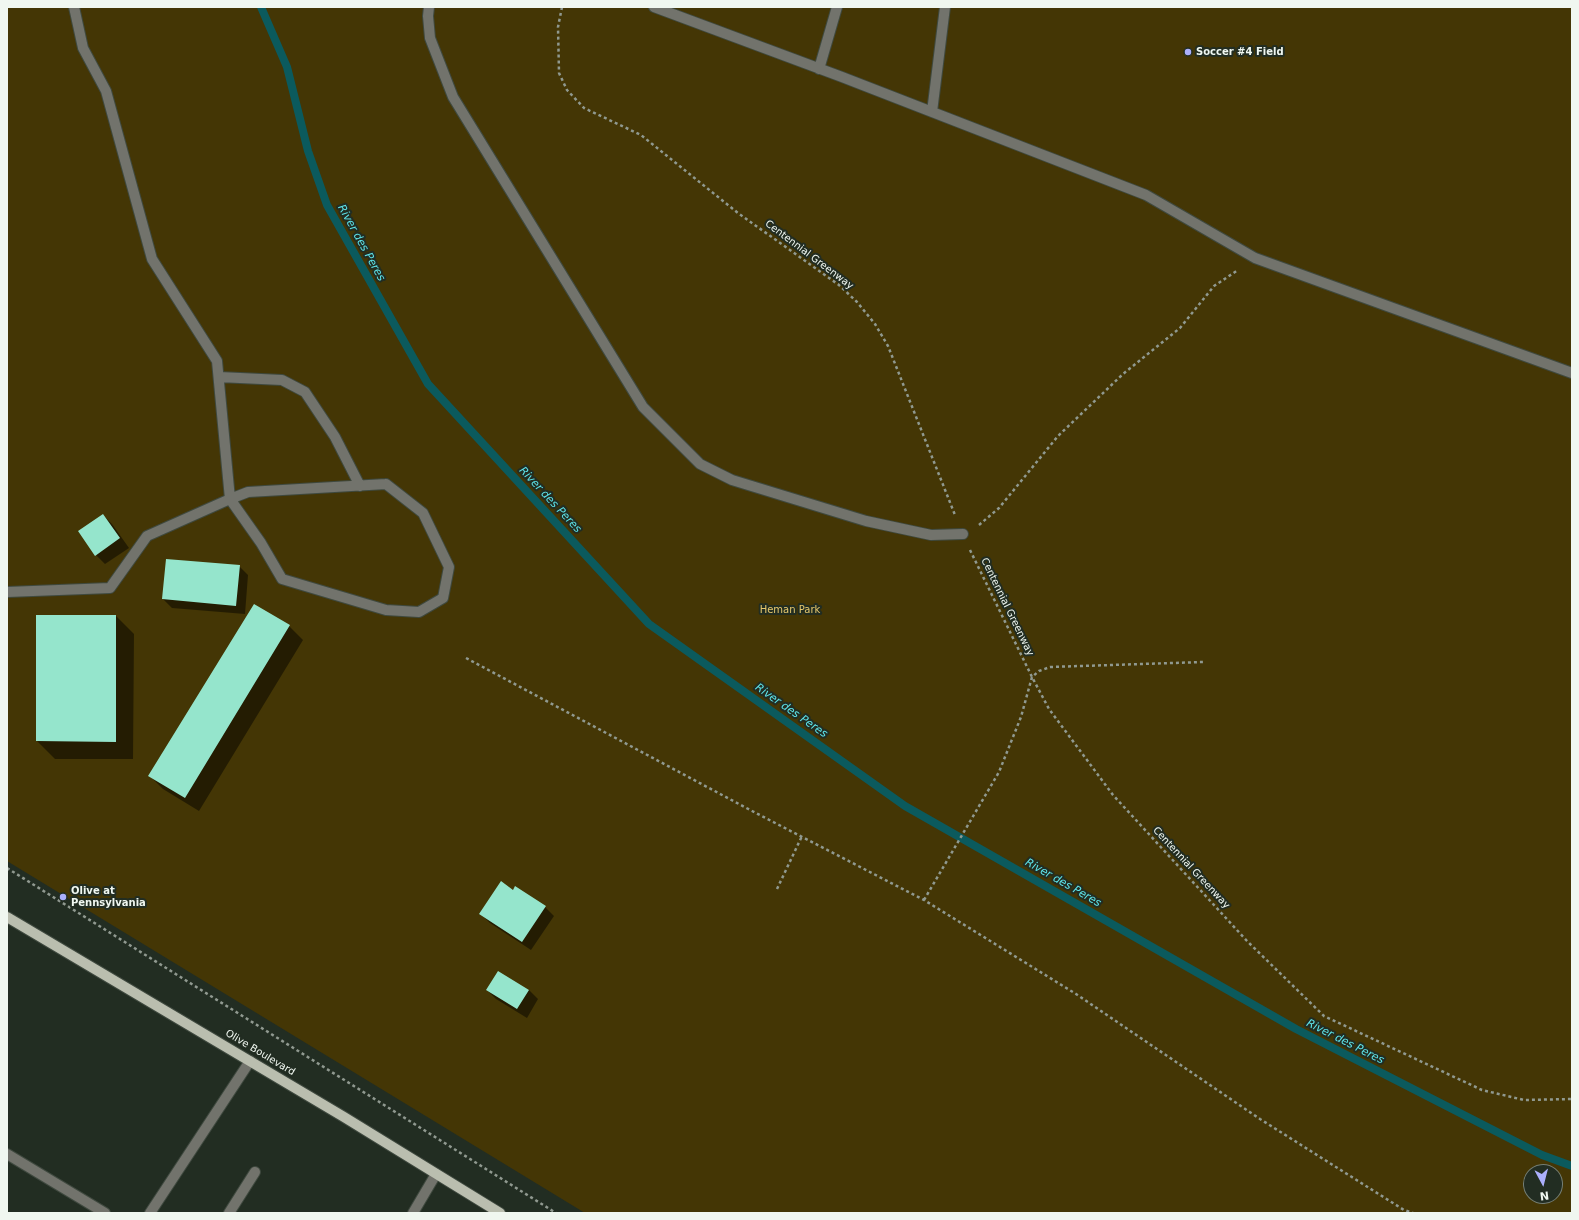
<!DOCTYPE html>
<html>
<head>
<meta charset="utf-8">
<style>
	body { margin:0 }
	#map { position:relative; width:1579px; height:1220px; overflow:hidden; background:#222d22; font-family:"DejaVu Sans",sans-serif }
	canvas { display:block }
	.frame { position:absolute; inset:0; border:8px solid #f0f7f0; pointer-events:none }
	.north { position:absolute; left:1523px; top:1164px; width:40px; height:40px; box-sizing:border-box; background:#222d22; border:1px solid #747e74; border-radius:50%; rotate:173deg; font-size:11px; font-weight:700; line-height:16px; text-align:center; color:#f0f7f0 }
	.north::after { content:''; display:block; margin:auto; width:14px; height:18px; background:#abaffb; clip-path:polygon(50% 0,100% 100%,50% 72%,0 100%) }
</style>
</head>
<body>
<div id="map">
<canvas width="1579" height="1220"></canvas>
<div class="frame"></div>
<div class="north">N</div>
</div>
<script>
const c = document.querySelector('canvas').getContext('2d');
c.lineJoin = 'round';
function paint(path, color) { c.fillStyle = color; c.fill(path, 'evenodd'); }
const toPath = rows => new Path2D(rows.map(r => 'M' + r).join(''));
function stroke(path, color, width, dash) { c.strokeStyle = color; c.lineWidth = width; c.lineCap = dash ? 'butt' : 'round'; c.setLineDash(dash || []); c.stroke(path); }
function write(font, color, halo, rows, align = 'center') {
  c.font = font + ' "DejaVu Sans",sans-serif'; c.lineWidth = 4; c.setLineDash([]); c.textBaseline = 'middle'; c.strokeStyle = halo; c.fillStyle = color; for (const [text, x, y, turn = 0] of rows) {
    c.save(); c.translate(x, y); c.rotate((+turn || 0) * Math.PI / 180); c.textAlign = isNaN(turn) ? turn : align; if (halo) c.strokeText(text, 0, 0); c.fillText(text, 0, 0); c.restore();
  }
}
paint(toPath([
	[7,7,1572,7,1572,1213,585,1213,7,861],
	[1531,1172,1555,1172,1555,1196,1531,1196]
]), '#443605');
paint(toPath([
	[103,515,112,524,129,548,105,564,96,555],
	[239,566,248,575,245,614,172,608,163,599],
	[37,616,116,616,134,634,133,759,55,759,37,741],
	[289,626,303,640,199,811,163,789,150,776],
	[513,891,545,907,554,916,531,950,490,923,481,914],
	[487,990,529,990,538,999,527,1018,496,999]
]), '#0007');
stroke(toPath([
	[261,7,287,67,308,151,327,205,428,384,649,624,905,806,1296,1029,1542,1155,1572,1166]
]), '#0b5a5d', 8);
paint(toPath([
	[103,514,120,538,95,556,78,531],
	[166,559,240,565,236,606,162,599],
	[254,604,290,625,185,798,148,776],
	[36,615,116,615,116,742,36,741],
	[501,881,513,890,515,886,546,906,522,942,479,914],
	[498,971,529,990,517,1009,486,990]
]), '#95e5cc');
const minor = toPath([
	[429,7,428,16,430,38,453,97,643,407,700,464,732,480,866,521,931,535,963,534],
	[654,7,842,77,1146,195,1255,258,1572,373],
	[819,69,837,7],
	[932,112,945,7],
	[219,377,282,380,305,392,335,437,360,486],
	[386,484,423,513,449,567,443,598,419,612,386,610,282,579,261,543,230,499,248,492,386,484],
	[7,592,110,588,147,536,230,499,217,361,152,259,106,91,83,48,74,7],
	[7,1154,105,1213],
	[150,1213,250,1061],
	[229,1213,255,1172],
	[413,1213,436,1174]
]);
const major = toPath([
	[7,917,344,1117,500,1213]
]);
stroke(minor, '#3f493f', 12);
stroke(major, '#3f493f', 12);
stroke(toPath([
	[562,7,558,27,559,73,567,90,584,108,641,135,738,213,839,285,857,302,875,324,888,346,955,515],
	[979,525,999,508,1058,436,1123,374,1180,328,1214,286,1238,270],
	[970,550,1032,677,1049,709,1113,795,1247,941,1324,1016,1482,1090,1524,1100,1572,1099],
	[466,658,752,811,924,900,1076,994,1260,1119,1404,1210,1413,1213],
	[7,868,556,1213],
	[777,889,802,836],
	[924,900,999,772,1021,717,1032,677,1039,671,1050,667,1203,662]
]), '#909990', 2.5, [3, 3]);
stroke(minor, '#72736c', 10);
stroke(major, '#babeaf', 10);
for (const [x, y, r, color] of [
	[1188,52,4,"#abaffb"],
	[63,897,4,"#abaffb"]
]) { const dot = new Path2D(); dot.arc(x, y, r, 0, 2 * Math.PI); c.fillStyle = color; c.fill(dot); stroke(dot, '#222d22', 1.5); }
write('bold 10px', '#f0f7f0', '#222d22', [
	["Soccer #4 Field",1196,52],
	["Olive at",71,891],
	["Pennsylvania",71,903]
], 'left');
write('10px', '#f0f7f0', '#222d22', [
	["Centennial Greenway",809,255,37],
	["Centennial Greenway",1007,607,64],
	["Centennial Greenway",1191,868,47],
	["Olive Boulevard",260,1053,31]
]);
write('10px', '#e6c86d', '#222d22', [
	["Heman Park",790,610]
]);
write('italic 11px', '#5ee4ea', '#222d22', [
	["River des Peres",361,243,61],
	["River des Peres",550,500,47],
	["River des Peres",791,711,35],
	["River des Peres",1063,883,30],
	["River des Peres",1345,1042,27]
]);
</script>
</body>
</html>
